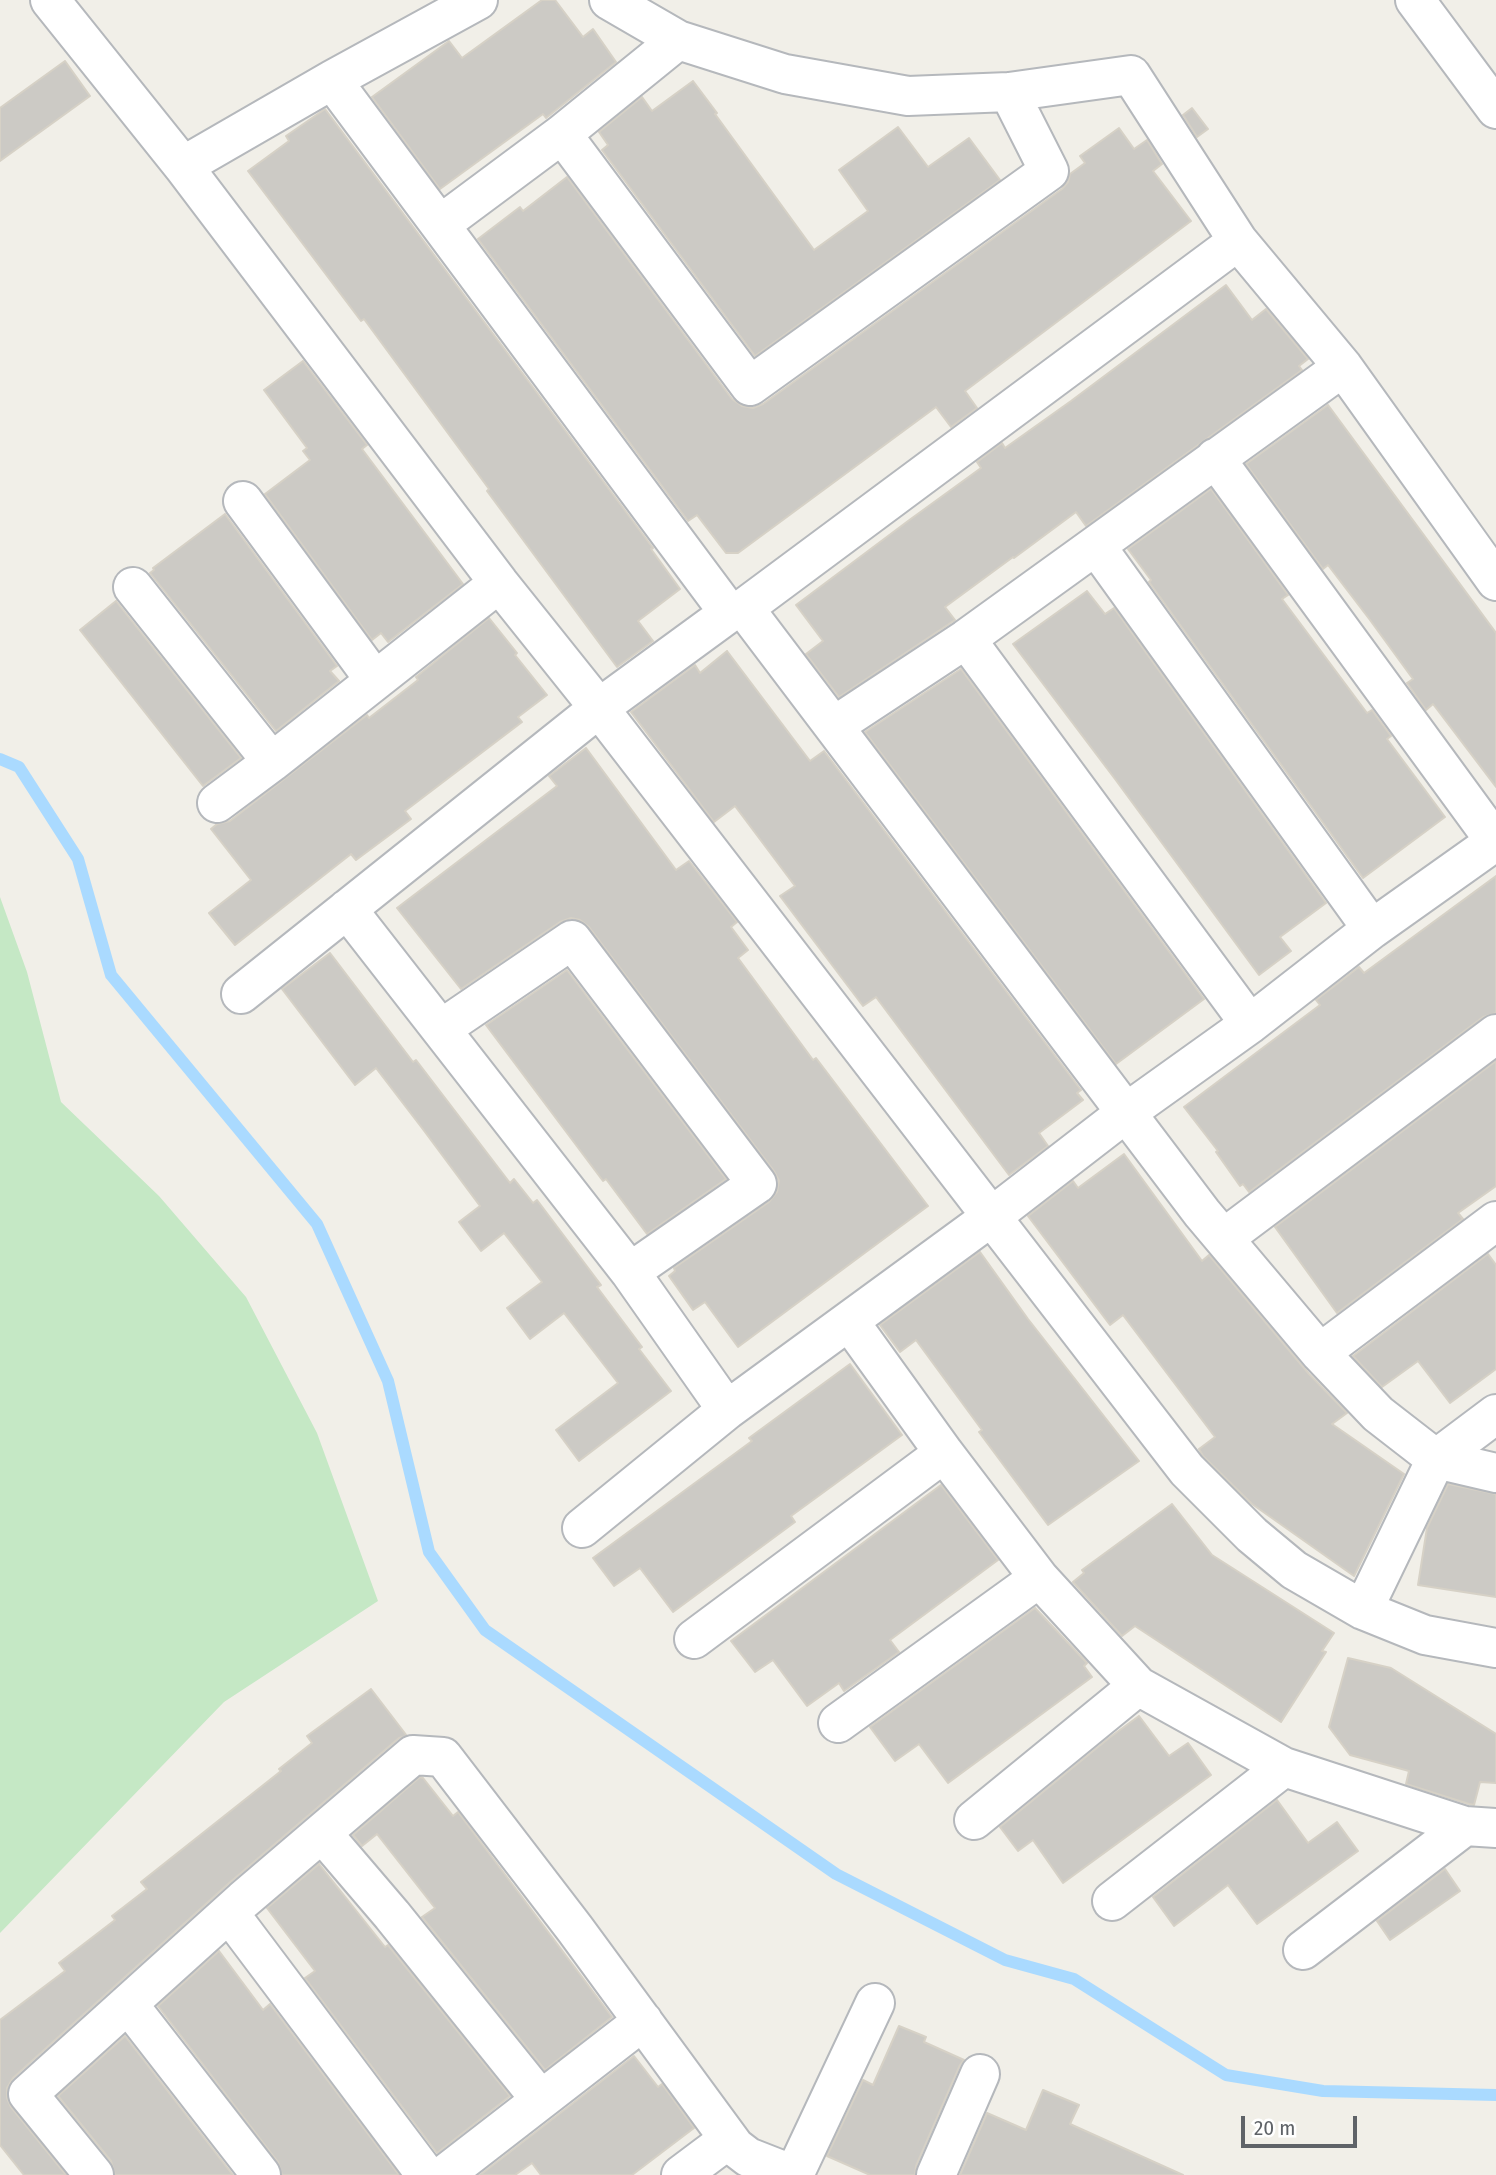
<!DOCTYPE html>
<html>
<head>
<meta charset="utf-8">
<style>
	body { margin:0 }
	#map { position:relative; width:1496px; height:2175px; overflow:hidden; background:#f1efe8; font-family:"Fira Sans Condensed",sans-serif }
	canvas { display:block }
	.scale { position:absolute; left:1241px; top:2116px; width:116px; height:32px; box-sizing:border-box; border:4px solid #5f6368; border-top:0; padding-left:9px; font-size:21px; line-height:24px; white-space:nowrap; color:#5f6368; -webkit-text-stroke:5px #fff; paint-order:stroke }
</style>
</head>
<body>
<div id="map">
<canvas width="1496" height="2175"></canvas>
<div class="scale">20 m</div>
</div>
<script>
const c = document.querySelector('canvas').getContext('2d');
c.lineJoin = 'round';
function paint(path, color) { c.fillStyle = color; c.fill(path, 'evenodd'); }
const toPath = rows => new Path2D(rows.map(r => 'M' + r).join(''));
function stroke(path, color, width, dash) { c.strokeStyle = color; c.lineWidth = width; c.lineCap = dash ? 'butt' : 'round'; c.setLineDash(dash || []); c.stroke(path); }
paint(toPath([
	[0,897,27,972,61,1102,159,1196,246,1297,317,1433,378,1601,224,1702,0,1933]
]), '#c5e8c5');
stroke(toPath([
	[0,759,19,767,78,859,111,975,317,1224,388,1381,429,1552,485,1630,836,1874,1005,1960,1074,1979,1226,2075,1323,2091,1496,2095]
]), '#aadaff', 12);
const building = toPath([
	[542,0,555,0,583,37,593,29,616,62,546,118,543,114,440,189,372,97,449,41,462,58,542,0],
	[65,61,90,96,0,161,0,108,65,61],
	[693,81,717,113,715,114,814,250,868,211,839,170,898,127,928,167,969,138,1000,180,755,356,602,150,608,145,599,132,642,97,652,111,693,81],
	[1192,108,1208,129,1197,137,1183,115,1192,108],
	[325,109,653,548,651,549,680,589,638,621,653,641,617,667,487,491,489,489,364,319,361,321,248,171,289,141,286,136,325,109],
	[1119,128,1134,149,1147,140,1162,164,1153,171,1191,221,965,391,977,408,951,427,936,407,738,553,726,553,697,515,688,521,478,239,520,207,523,211,567,177,732,399,742,406,753,408,763,404,1062,189,1068,182,1070,174,1085,163,1080,156,1119,128],
	[1226,285,1252,320,1266,309,1308,359,1299,366,1302,370,1086,526,1076,512,1014,558,1013,557,945,607,955,620,839,697,806,654,823,641,796,605,908,521,981,468,977,462,1002,443,1005,448,1071,401,1226,285],
	[303,361,367,445,362,449,463,584,388,642,381,633,372,640,265,494,310,460,303,451,307,448,264,390,303,361],
	[1328,405,1496,633,1496,787,1433,704,1426,710,1407,683,1413,679,1370,620,1328,565,1323,569,1246,464,1328,405],
	[1211,489,1288,595,1282,599,1367,713,1372,710,1391,736,1387,739,1445,817,1363,878,1149,582,1151,580,1128,549,1211,489],
	[225,514,337,666,330,671,339,681,276,731,150,573,154,570,153,568,225,514],
	[1087,591,1105,614,1114,608,1326,903,1280,937,1291,951,1259,975,1115,779,1013,644,1087,591],
	[116,601,241,758,203,786,80,630,116,601],
	[489,618,517,653,515,655,547,695,518,717,522,722,405,811,411,819,356,860,351,854,235,945,209,913,251,880,211,829,217,824,230,821,367,715,369,718,418,680,416,677,489,618],
	[727,651,810,761,824,751,1081,1090,1077,1093,1083,1100,1039,1133,1048,1146,1009,1175,876,997,863,1006,780,896,795,886,735,806,714,822,631,712,695,665,700,673,727,651],
	[961,669,1204,999,1116,1064,865,732,961,669],
	[586,748,676,870,689,861,737,922,731,927,748,950,738,958,813,1060,816,1058,928,1206,738,1347,705,1302,693,1310,669,1276,675,1271,674,1268,769,1202,777,1192,779,1181,774,1171,589,927,580,920,571,918,560,922,461,989,397,908,557,786,549,776,586,748],
	[1496,876,1496,1013,1483,1017,1249,1192,1243,1184,1240,1186,1216,1152,1218,1151,1184,1107,1320,1005,1316,1000,1359,967,1364,973,1496,876],
	[330,953,413,1062,416,1060,510,1183,514,1179,533,1203,537,1200,601,1285,597,1287,642,1347,639,1349,671,1391,579,1461,556,1430,618,1383,564,1313,530,1339,507,1308,542,1282,504,1233,481,1251,459,1222,480,1206,422,1128,376,1068,355,1085,282,989,330,953],
	[567,970,726,1179,647,1234,606,1179,603,1181,486,1025,567,970],
	[1496,1061,1496,1186,1458,1213,1463,1219,1337,1313,1275,1227,1496,1061],
	[1124,1154,1202,1261,1209,1255,1309,1374,1347,1413,1332,1424,1404,1474,1354,1576,1252,1504,1203,1456,1199,1449,1215,1437,1123,1315,1110,1325,1028,1216,1073,1181,1078,1188,1124,1154],
	[980,1252,1028,1319,1139,1461,1048,1525,979,1432,982,1430,916,1340,900,1352,880,1325,980,1252],
	[1488,1254,1496,1265,1496,1369,1450,1403,1418,1361,1382,1387,1353,1356,1488,1254],
	[850,1364,902,1435,791,1516,795,1522,673,1612,640,1568,614,1586,593,1558,752,1441,749,1438,850,1364],
	[1448,1484,1496,1494,1496,1597,1418,1585,1427,1528,1448,1484],
	[941,1485,998,1560,890,1640,899,1652,844,1691,839,1683,807,1706,773,1660,755,1672,731,1641,941,1485],
	[1172,1504,1212,1555,1334,1633,1322,1651,1326,1652,1281,1722,1135,1626,1122,1636,1073,1582,1084,1573,1082,1570,1172,1504],
	[1035,1608,1087,1663,1084,1666,1092,1677,948,1783,919,1744,895,1761,870,1727,1035,1608],
	[1348,1658,1391,1668,1496,1734,1496,1783,1480,1782,1474,1805,1469,1804,1406,1784,1409,1771,1350,1755,1329,1727,1348,1658],
	[371,1689,407,1736,399,1738,228,1884,13,2078,7,2088,7,2098,11,2107,66,2175,24,2175,0,2145,0,2020,65,1971,59,1963,115,1920,112,1916,147,1889,141,1882,281,1771,279,1769,312,1743,307,1736,371,1689],
	[1139,1716,1169,1756,1188,1743,1211,1775,1063,1883,1033,1840,1018,1851,1000,1827,1109,1738,1139,1716],
	[420,1777,423,1778,453,1816,458,1812,612,2017,545,2070,422,1917,435,1908,377,1834,362,1846,353,1835,420,1777],
	[1277,1800,1308,1843,1337,1822,1358,1851,1257,1924,1228,1885,1174,1926,1153,1897,1277,1800],
	[319,1864,385,1947,388,1945,510,2096,437,2153,305,1978,315,1971,267,1908,319,1864],
	[1445,1869,1460,1891,1390,1940,1377,1921,1445,1869],
	[219,1951,263,2010,270,2004,399,2175,282,2175,278,2162,158,2006,219,1951],
	[899,2026,926,2037,924,2042,964,2060,960,2065,916,2166,915,2175,870,2175,827,2156,863,2080,873,2085,899,2026],
	[125,2036,233,2175,115,2175,111,2161,58,2096,125,2036],
	[634,2056,658,2087,662,2084,694,2128,632,2175,541,2175,532,2163,515,2175,480,2175,634,2056],
	[1043,2090,1079,2105,1070,2124,1183,2175,960,2175,987,2113,1026,2130,1043,2090]
]);
paint(building, '#cccac5');
stroke(building, '#d6d1c6', 2);
const minor = toPath([
	[50,0,183,166,499,583,599,708,1187,1470,1252,1535,1294,1570,1363,1610,1425,1635,1496,1648],
	[609,0,678,40,785,74,908,96,1009,92,1131,75,1238,241,1343,367,1496,581],
	[1415,0,1496,109],
	[332,80,729,613],
	[562,134,750,386,1049,171,1009,92],
	[183,166,332,80,478,0],
	[441,224,562,134,678,40],
	[1215,458,1495,841],
	[243,501,374,679],
	[1096,546,1372,929],
	[133,587,272,762],
	[744,608,1202,1213,1320,1353,1378,1414,1436,1459,1496,1473],
	[966,639,1250,1024],
	[834,726,966,639,1343,367],
	[217,803,272,762,499,583],
	[347,909,630,1272,727,1410],
	[241,994,599,708,729,613,744,608,1238,241],
	[441,1029,572,940,757,1184,630,1272],
	[1224,1238,1496,1034],
	[849,1321,944,1453,1039,1578,1138,1686,1284,1767,1465,1826,1496,1828],
	[1320,1353,1496,1221],
	[582,1528,727,1410,991,1217,1127,1112,1250,1024,1372,929,1496,841],
	[1363,1610,1436,1459,1496,1414],
	[694,1639,944,1453],
	[838,1723,1039,1578],
	[974,1820,1138,1686],
	[322,1833,392,1915,541,2100],
	[1112,1901,1284,1767],
	[229,1913,426,2175],
	[1303,1950,1465,1826],
	[128,2004,261,2175],
	[94,2175,28,2094,243,1900,413,1755,443,1757,575,1929,735,2147,748,2157,794,2175,875,2003],
	[444,2175,643,2021],
	[681,2175,729,2139],
	[936,2175,980,2074]
]);
stroke(minor, '#b5b8bc', 42);
stroke(minor, '#fff', 38);
</script>
</body>
</html>
